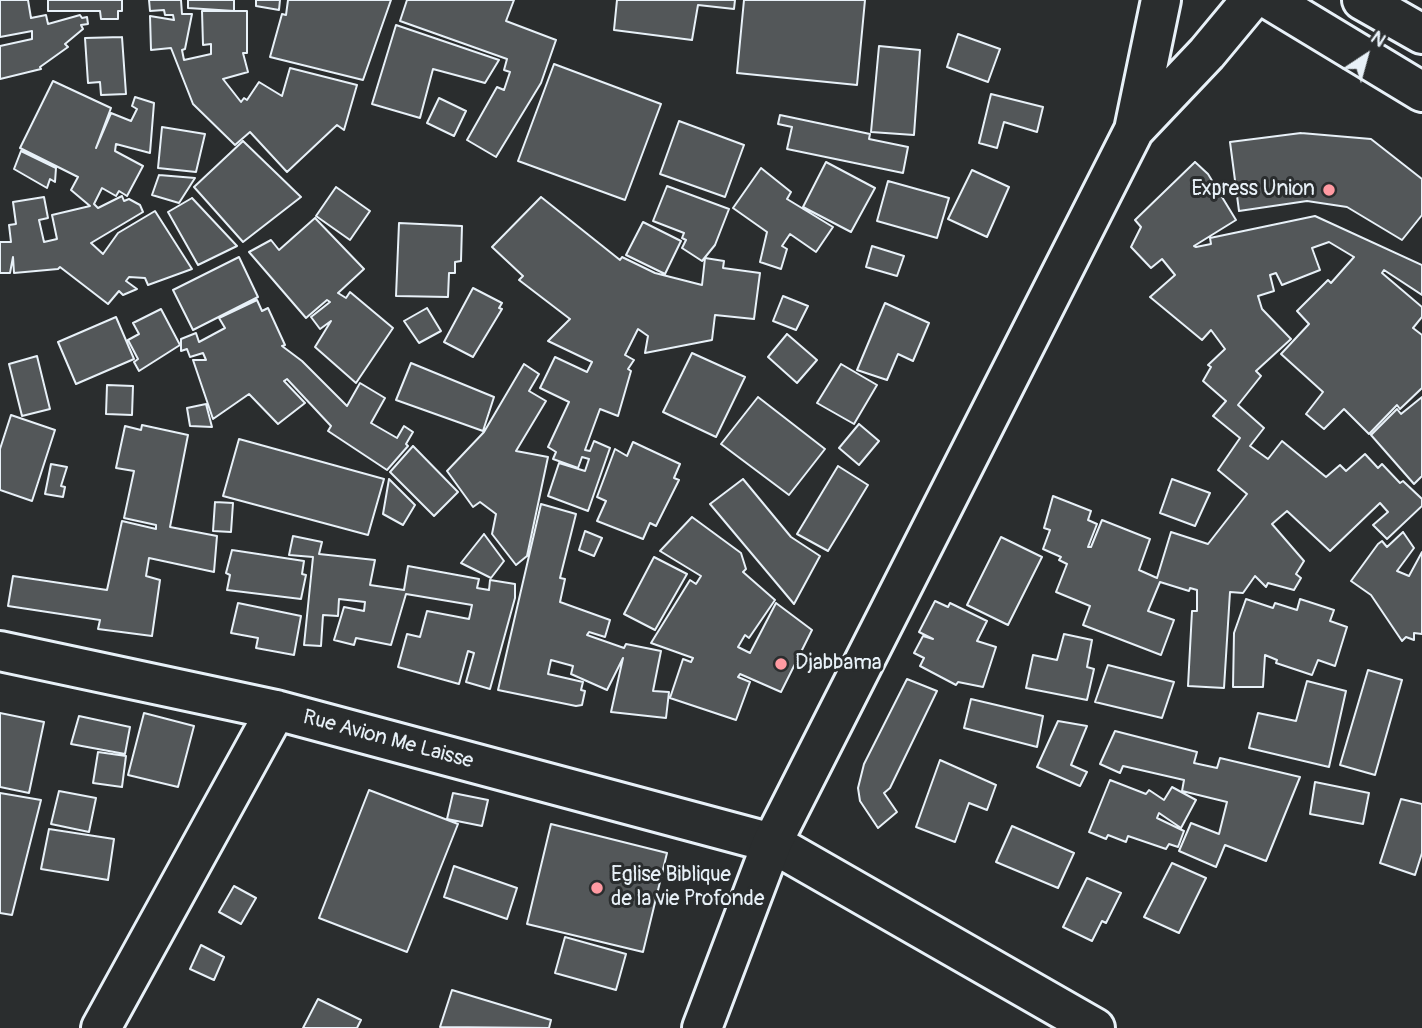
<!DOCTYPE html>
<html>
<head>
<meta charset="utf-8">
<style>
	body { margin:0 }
	#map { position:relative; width:1422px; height:1028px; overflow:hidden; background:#2a2d2e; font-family:Pangolin,sans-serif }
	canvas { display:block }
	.north { position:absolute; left:1331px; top:21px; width:70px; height:70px; -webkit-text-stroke:5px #2a2d2e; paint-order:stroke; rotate:36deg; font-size:19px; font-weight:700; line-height:28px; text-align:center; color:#e8f1f8 }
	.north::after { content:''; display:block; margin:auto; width:24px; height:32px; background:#e8f1f8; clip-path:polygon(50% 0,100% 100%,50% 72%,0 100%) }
</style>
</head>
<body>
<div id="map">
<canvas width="1422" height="1028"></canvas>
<div class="north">N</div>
</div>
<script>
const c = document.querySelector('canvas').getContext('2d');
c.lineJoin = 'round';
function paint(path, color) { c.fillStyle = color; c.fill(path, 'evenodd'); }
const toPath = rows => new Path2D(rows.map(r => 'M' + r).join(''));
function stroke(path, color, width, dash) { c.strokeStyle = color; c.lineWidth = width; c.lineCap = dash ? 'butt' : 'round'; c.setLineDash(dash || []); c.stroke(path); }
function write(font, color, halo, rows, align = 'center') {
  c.font = font + ' Pangolin,sans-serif'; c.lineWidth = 6; c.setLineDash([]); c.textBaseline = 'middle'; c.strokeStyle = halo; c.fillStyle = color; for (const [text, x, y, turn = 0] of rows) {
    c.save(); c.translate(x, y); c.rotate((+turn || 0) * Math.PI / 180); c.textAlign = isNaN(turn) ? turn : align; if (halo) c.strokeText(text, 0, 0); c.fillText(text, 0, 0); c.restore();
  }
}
const building = toPath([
	[0,0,28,0,31,18,46,15,48,24,80,15,82,18,87,17,88,24,81,25,83,29,65,44,68,47,40,67,41,69,0,79,0,46,32,39,32,31,0,37,0,0],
	[48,0,122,0,122,11,118,11,118,19,101,19,100,11,48,11,48,0],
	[149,0,181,0,182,14,192,14,185,49,182,50,184,60,211,54,211,44,203,45,202,11,247,11,247,53,243,53,248,72,223,79,241,102,244,98,247,100,259,82,282,96,290,68,357,85,344,130,337,125,287,172,250,132,235,145,193,104,171,48,151,50,150,16,174,20,173,15,165,15,164,10,150,11,149,0],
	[188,0,234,0,234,11,188,8,188,0],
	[256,0,280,0,279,10,256,6,256,0],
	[288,0,391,0,363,80,270,57,282,14,286,15,288,0],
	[407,0,514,0,506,21,556,40,541,83,496,157,467,140,497,87,504,90,510,72,504,70,507,59,400,21,407,0],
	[617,0,735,0,734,9,698,5,692,40,614,30,617,0],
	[744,0,865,0,857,85,737,73,744,0],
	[396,25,499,60,485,83,433,69,420,118,372,104,396,25],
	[958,34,1000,49,988,82,947,67,958,34],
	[122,37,126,94,101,95,100,82,88,83,85,38,122,37],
	[879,46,920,50,914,135,871,132,879,46],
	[554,64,661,104,625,200,518,161,554,64],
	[53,81,111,108,96,148,111,113,131,121,137,109,132,106,135,97,154,103,150,153,116,144,115,151,143,166,127,196,119,191,116,196,102,188,94,204,98,208,122,196,124,201,129,199,140,205,143,212,91,243,103,254,118,233,155,211,192,269,148,285,145,278,129,277,126,281,137,289,123,295,119,291,108,304,60,267,58,269,14,273,13,257,10,273,0,273,0,242,11,242,9,225,16,224,13,202,44,197,48,218,39,220,44,242,57,239,52,215,90,206,71,190,78,177,20,148,53,81],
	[991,94,1043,107,1037,132,1004,122,997,148,979,143,991,94],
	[439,98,466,111,454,136,427,123,439,98],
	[780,115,870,134,869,139,908,147,903,173,787,149,792,127,778,124,780,115],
	[679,121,744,145,725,197,660,174,679,121],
	[162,127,205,134,196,172,158,168,162,127],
	[1301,133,1371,139,1422,179,1422,215,1402,240,1347,207,1307,201,1239,211,1230,142,1301,133],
	[243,141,301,197,243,242,194,187,243,141],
	[21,151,56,168,55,182,50,179,47,188,14,169,21,151],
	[826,162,875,188,851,232,803,207,826,162],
	[1195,162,1208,174,1236,220,1194,246,1196,247,1211,244,1210,238,1315,216,1422,265,1422,295,1384,270,1382,273,1422,307,1422,317,1413,328,1422,335,1422,388,1400,409,1397,405,1369,434,1344,409,1324,429,1306,414,1323,392,1281,354,1309,324,1297,311,1328,280,1331,283,1354,257,1329,242,1312,248,1320,270,1282,285,1276,273,1270,275,1274,291,1258,296,1262,309,1291,339,1256,371,1261,376,1238,405,1264,428,1250,446,1268,459,1282,441,1326,477,1340,465,1346,471,1365,454,1378,468,1382,464,1400,483,1403,481,1422,499,1422,506,1387,539,1373,525,1388,512,1380,503,1330,551,1287,511,1272,524,1304,561,1296,574,1301,578,1294,590,1268,583,1266,587,1255,576,1243,593,1230,592,1224,688,1188,686,1192,611,1197,611,1197,590,1190,588,1189,591,1160,582,1148,611,1174,620,1161,655,1083,625,1090,606,1056,592,1067,564,1059,560,1061,557,1043,549,1050,530,1044,528,1053,496,1091,511,1088,520,1097,524,1088,547,1091,547,1102,520,1150,539,1139,570,1157,578,1171,532,1208,544,1247,494,1218,470,1240,438,1213,416,1226,401,1203,381,1211,367,1208,365,1225,349,1211,330,1202,340,1150,297,1175,275,1162,259,1151,268,1131,247,1141,227,1135,220,1195,162],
	[761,168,791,192,787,199,833,227,816,252,790,234,782,246,787,249,781,269,760,262,767,232,733,208,761,168],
	[972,170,1009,187,987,237,948,219,972,170],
	[159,175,195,178,179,203,152,195,159,175],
	[888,181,949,198,937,238,877,221,888,181],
	[667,186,729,209,715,245,702,261,682,248,686,240,682,238,684,233,653,221,667,186],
	[336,187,370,211,350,240,316,216,336,187],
	[541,197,620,260,622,257,655,273,702,285,705,258,724,261,723,268,760,273,754,319,715,315,712,340,645,353,648,336,638,329,625,355,634,360,628,369,631,371,618,416,600,409,585,450,590,451,594,441,610,448,588,511,548,496,559,463,585,471,589,459,582,457,578,468,553,459,556,452,548,447,569,402,540,388,555,357,587,372,592,362,548,341,570,319,519,280,523,276,492,247,541,197],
	[192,198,237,246,198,265,168,212,192,198],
	[315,218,364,269,338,293,346,298,350,292,393,328,356,383,315,347,331,321,320,329,311,317,330,302,327,300,306,318,249,252,271,240,279,250,315,218],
	[643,222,681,241,665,274,626,255,643,222],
	[399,223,462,226,461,261,455,262,455,273,449,273,448,297,396,296,399,223],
	[872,246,904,256,897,276,866,267,872,246],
	[239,257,258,297,193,330,173,290,239,257],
	[473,288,502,303,499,308,502,309,473,357,444,342,473,288],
	[783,296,808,306,796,330,773,321,783,296],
	[257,300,262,311,268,308,285,345,282,346,302,361,347,406,360,383,385,398,371,423,397,438,404,426,413,432,406,444,408,446,387,470,328,431,331,426,287,379,284,381,305,403,278,424,249,394,213,419,193,360,206,360,203,353,190,357,187,349,181,351,181,339,196,333,199,342,225,328,219,318,257,300],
	[885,303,929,323,913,361,898,354,887,380,857,370,885,303],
	[427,308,441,331,419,343,404,321,427,308],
	[161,309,180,345,139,371,134,362,138,359,128,340,139,334,133,323,161,309],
	[116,317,134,359,76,384,58,342,116,317],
	[787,334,817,360,797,383,768,357,787,334],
	[692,353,745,377,716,437,663,412,692,353],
	[37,356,50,409,22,416,9,364,37,356],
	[411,363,494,397,483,431,396,400,411,363],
	[524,364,539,374,529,391,546,401,516,451,548,457,527,556,516,565,492,534,496,514,480,502,473,507,447,471,484,432,524,364],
	[841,364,877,385,854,424,817,403,841,364],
	[107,385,133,386,132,415,106,414,107,385],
	[758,397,825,449,789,495,721,444,758,397],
	[1422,397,1422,476,1414,484,1371,435,1397,409,1401,414,1422,397],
	[206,404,212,427,190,426,187,408,206,404],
	[11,415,55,430,32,501,0,490,0,449,11,415],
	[859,424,879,441,859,465,839,448,859,424],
	[142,425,188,435,170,527,217,536,214,572,149,558,146,576,160,580,152,636,98,629,100,620,8,606,13,576,107,590,122,521,156,529,156,525,124,518,134,471,116,468,125,426,141,430,142,425],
	[239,439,384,479,368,535,223,496,239,439],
	[633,442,680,464,674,478,679,480,656,526,650,523,643,539,597,521,606,501,597,497,615,449,627,456,633,442],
	[413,446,458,492,434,516,390,472,413,446],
	[51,464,67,467,61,486,65,487,63,497,45,494,51,464],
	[838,466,868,485,828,551,797,534,838,466],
	[389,479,415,505,403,525,383,514,389,479],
	[743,479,791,537,820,556,794,604,710,504,743,479],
	[1172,479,1210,493,1195,526,1160,513,1172,479],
	[215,502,233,503,231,532,213,531,215,502],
	[541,504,576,514,560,578,565,579,560,602,610,620,605,637,589,632,587,635,624,648,626,644,661,651,653,691,669,692,666,718,611,712,623,658,607,690,571,674,573,666,551,660,548,674,583,682,581,690,585,691,582,705,576,706,498,690,541,504],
	[692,517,741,553,746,569,743,572,775,600,749,638,745,635,738,647,750,653,776,603,812,630,781,692,740,674,738,677,750,682,736,720,670,698,683,659,691,662,693,658,651,643,690,580,696,584,701,576,660,551,692,517],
	[585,531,602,538,594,556,579,550,585,531],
	[1403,532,1414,548,1397,571,1409,576,1422,552,1422,634,1414,633,1414,640,1406,637,1402,641,1371,595,1351,581,1378,544,1382,541,1387,547,1403,532],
	[484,534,504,561,491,578,461,563,484,534],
	[293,536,322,542,319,554,375,560,370,585,404,590,408,566,479,579,477,588,489,590,490,580,515,584,515,598,490,689,466,682,474,653,468,651,459,684,398,667,407,634,420,637,427,611,469,619,472,605,406,594,391,645,356,638,354,645,334,640,344,607,364,611,365,602,339,599,338,616,323,615,321,646,304,645,313,557,289,555,293,536],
	[1001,537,1042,557,1008,625,967,605,1001,537],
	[232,550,304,561,302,574,306,575,301,599,227,590,230,575,226,573,232,550],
	[654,557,687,574,655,630,624,614,654,557],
	[1246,599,1273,608,1275,603,1297,610,1300,599,1334,610,1330,621,1347,627,1335,666,1318,660,1312,675,1276,663,1277,660,1265,655,1263,687,1233,687,1234,633,1246,599],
	[935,601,948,607,950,603,987,621,977,641,996,647,983,687,958,682,956,685,920,666,924,658,914,653,923,636,933,639,919,632,935,601],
	[238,603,301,616,294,655,256,648,258,638,231,633,238,603],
	[1064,634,1092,640,1087,667,1094,669,1087,700,1026,688,1033,655,1057,660,1064,634],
	[1108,665,1174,682,1162,718,1095,702,1108,665],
	[1368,670,1402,680,1375,775,1340,765,1368,670],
	[907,679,937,691,890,788,884,793,897,812,878,828,860,801,858,788,864,764,907,679],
	[1307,681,1346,691,1329,767,1249,748,1258,713,1296,721,1307,681],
	[971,699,1043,716,1037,747,964,728,971,699],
	[0,713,44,722,29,793,0,787,0,713],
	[144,713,194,726,178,787,128,775,144,713],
	[79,716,130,727,125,754,71,744,79,716],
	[1058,721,1087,726,1071,765,1087,772,1080,786,1037,767,1058,721],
	[1115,731,1197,752,1194,763,1217,768,1220,758,1300,777,1266,861,1225,845,1216,867,1179,851,1191,823,1219,834,1227,802,1182,791,1184,780,1123,766,1120,773,1100,764,1115,731],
	[98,752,126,756,122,787,93,783,98,752],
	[940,760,996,785,987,810,969,803,955,842,916,827,940,760],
	[1110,780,1146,794,1149,790,1164,800,1172,787,1196,800,1181,828,1159,813,1157,818,1184,831,1178,847,1169,844,1166,849,1128,836,1126,842,1108,835,1106,839,1089,832,1110,780],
	[1315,782,1369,793,1363,824,1310,814,1315,782],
	[369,790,458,824,407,952,319,918,369,790],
	[59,791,96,798,89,832,51,824,59,791],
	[0,793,41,800,12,915,0,913,0,793],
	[453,793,488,800,482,826,447,819,453,793],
	[1401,799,1422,804,1422,853,1415,875,1380,863,1401,799],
	[551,824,667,853,643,952,527,924,551,824],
	[1012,826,1074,853,1058,888,996,862,1012,826],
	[49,829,114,839,108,880,41,869,49,829],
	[1172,863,1206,878,1179,933,1144,917,1172,863],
	[454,866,517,888,507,919,444,897,454,866],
	[1087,878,1121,893,1106,923,1102,921,1092,941,1063,927,1087,878],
	[234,886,256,898,241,924,219,912,234,886],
	[565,937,626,954,616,990,555,973,565,937],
	[201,945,224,957,214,980,190,969,201,945],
	[452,990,551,1020,549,1028,440,1027,452,990],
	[318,999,361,1020,357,1028,303,1028,318,999]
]);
paint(building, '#535759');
stroke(building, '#e8f1f8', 2);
const minor = toPath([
	[0,651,276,710,772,843],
	[101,1028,276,710]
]);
const secondary = toPath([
	[772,843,1095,1028]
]);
const primary = toPath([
	[1270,0,1422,92],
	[1362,0,1422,34],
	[1134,130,1207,53,1251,0],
	[702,1028,772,843,1134,130,1161,0]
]);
stroke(minor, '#e8f1f8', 44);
stroke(secondary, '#e8f1f8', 44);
stroke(primary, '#e8f1f8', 44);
stroke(minor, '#2a2d2e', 38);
stroke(secondary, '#2a2d2e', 38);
stroke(primary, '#2a2d2e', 38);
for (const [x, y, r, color] of [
	[1329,190,7,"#ff9aa2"],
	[781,664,7,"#ff9aa2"],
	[597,888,7,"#ff9aa2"]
]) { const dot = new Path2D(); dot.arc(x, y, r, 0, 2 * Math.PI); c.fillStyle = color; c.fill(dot); stroke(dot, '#2a2d2e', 2.5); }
write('21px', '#e8f1f8', '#2a2d2e', [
	["Express Union",1315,190,"right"],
	["Djabbama",795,664],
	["Eglise Biblique",611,876],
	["de la vie Profonde",611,900]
], 'left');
write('21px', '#e8f1f8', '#2a2d2e', [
	["Rue Avion Me Laisse",388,740,15]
]);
</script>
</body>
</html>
